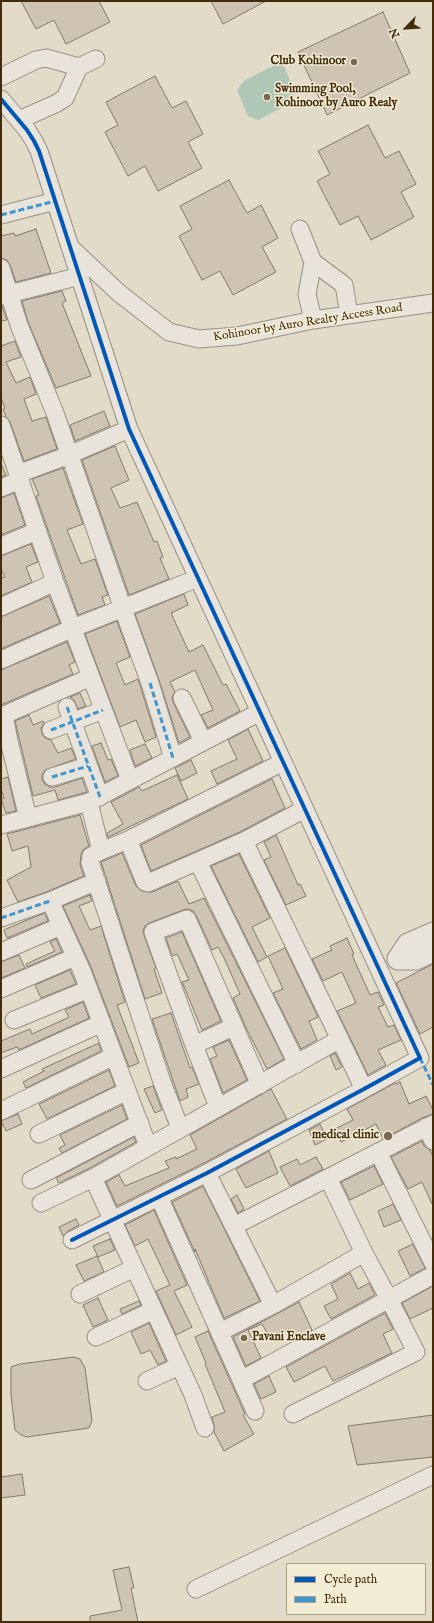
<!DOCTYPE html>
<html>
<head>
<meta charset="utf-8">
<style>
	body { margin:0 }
	#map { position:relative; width:434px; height:1623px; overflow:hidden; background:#e2dbc8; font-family:"IM FELL English",serif }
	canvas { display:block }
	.frame { position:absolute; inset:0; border:2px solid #442d0c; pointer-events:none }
	.legend { position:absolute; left:286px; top:1563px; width:140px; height:52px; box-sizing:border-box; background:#f3ecd4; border:1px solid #ada084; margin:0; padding:5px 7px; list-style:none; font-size:12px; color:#442d0c }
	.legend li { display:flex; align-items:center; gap:8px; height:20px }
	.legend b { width:20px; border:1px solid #ada084 }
	.north { position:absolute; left:386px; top:8px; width:40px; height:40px; -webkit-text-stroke:3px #f3ecd4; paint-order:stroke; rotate:245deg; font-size:11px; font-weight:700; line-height:16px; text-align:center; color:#442d0c }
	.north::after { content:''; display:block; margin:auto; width:14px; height:18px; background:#442d0c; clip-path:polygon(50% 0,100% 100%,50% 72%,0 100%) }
</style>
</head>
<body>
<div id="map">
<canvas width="434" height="1623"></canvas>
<div class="frame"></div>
<ul class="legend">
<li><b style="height:5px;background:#0057b8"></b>Cycle path</li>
<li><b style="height:5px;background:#4096d2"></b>Path</li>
</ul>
<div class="north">N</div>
</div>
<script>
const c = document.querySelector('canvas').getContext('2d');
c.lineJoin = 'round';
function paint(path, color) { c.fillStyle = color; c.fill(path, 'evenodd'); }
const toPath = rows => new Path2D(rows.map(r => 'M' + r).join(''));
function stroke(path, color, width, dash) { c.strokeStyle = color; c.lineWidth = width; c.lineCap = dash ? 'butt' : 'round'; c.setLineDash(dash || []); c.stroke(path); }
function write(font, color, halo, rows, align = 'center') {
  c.font = font + ' "IM FELL English",serif'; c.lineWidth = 3; c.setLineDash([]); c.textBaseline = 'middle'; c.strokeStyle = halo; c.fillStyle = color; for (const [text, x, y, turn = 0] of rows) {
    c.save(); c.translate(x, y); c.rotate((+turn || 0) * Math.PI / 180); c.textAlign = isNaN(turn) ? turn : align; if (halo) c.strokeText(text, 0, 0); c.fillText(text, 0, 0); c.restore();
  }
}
paint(toPath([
	[273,66,284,66,295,92,291,103,258,120,248,116,237,90,245,80]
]), '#afc7b6');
const building = toPath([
	[21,1,99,1,110,22,66,44,54,20,36,29,21,1],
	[211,1,266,1,223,24,211,1],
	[383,12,410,73,327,115,298,52,383,12],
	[155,76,172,108,186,101,203,134,188,142,202,168,158,191,145,166,128,176,105,132,118,125,106,102,155,76],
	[368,125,385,158,399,151,416,184,401,192,414,217,371,240,358,216,340,225,317,181,330,174,318,151,368,125],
	[229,180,247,213,261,205,278,238,262,247,276,272,233,295,220,271,202,280,179,236,192,229,180,206,229,180],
	[36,229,51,273,16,282,10,265,7,260,1,258,1,236,14,233,15,236,36,229],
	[62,291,66,301,62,303,91,376,56,388,28,322,22,301,62,291],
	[1,306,2,306,7,320,1,321,1,306],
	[15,341,21,357,6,362,16,383,30,377,36,394,24,399,32,421,46,417,57,449,24,461,10,422,6,417,3,409,5,408,1,398,1,346,15,341],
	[104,411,110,426,75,441,70,425,104,411],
	[115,446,129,480,111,488,120,508,137,502,154,542,157,541,163,557,160,558,169,579,129,595,82,460,115,446],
	[1,464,6,475,1,477,1,464],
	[63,468,83,524,67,530,81,564,95,559,108,595,102,597,105,605,78,615,36,496,39,495,32,479,63,468],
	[14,493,25,525,1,535,1,498,14,493],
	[31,544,38,562,26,567,32,582,1,596,1,578,5,577,1,569,1,556,31,544],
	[184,594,188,605,171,613,189,652,203,645,223,685,226,684,240,711,208,728,201,715,213,710,195,670,170,682,175,692,172,697,173,702,190,737,179,743,159,680,135,614,184,594],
	[49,596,60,623,1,649,1,617,49,596],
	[117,621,130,657,116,663,125,685,138,679,156,737,145,742,136,720,120,727,85,634,117,621],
	[67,642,75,662,69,665,73,674,1,705,1,670,67,642],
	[80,693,86,706,78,709,74,700,70,697,80,693],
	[29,715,33,725,43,721,44,723,41,728,42,734,45,738,51,740,58,753,71,748,76,759,45,770,42,775,42,780,45,784,49,787,55,787,82,778,87,792,58,800,55,790,33,796,15,721,29,715],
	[248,729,263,761,217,784,211,771,237,759,228,740,248,729],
	[101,743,108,760,111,759,118,776,105,782,92,746,101,743],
	[145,744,152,758,135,766,130,750,145,744],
	[191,760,197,773,181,781,175,768,191,760],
	[177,775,188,799,108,837,107,833,123,824,111,802,139,787,142,791,177,775],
	[8,777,16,811,6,813,1,799,4,798,1,789,1,779,8,777],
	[272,779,285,808,240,832,151,871,141,845,272,779],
	[80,815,89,846,83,850,81,854,80,865,84,876,46,892,18,902,7,880,31,867,28,846,12,851,7,834,80,815],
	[276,835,298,885,300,884,306,896,286,905,264,860,271,857,264,842,276,835],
	[122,853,136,886,142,891,152,892,178,881,189,904,204,898,284,1059,267,1069,247,1030,233,998,240,994,224,958,218,947,212,950,196,915,193,911,188,909,183,910,149,923,145,926,143,931,144,935,156,968,154,969,162,993,145,999,101,862,122,853],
	[239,854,270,918,252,927,267,957,258,962,211,866,239,854],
	[90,895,92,901,79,906,90,930,101,926,125,1002,117,1005,139,1063,129,1067,91,967,63,906,90,895],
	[45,913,48,921,7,938,4,930,27,920,45,913],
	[182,932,221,1021,202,1030,182,982,189,980,177,954,172,956,166,938,182,932],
	[347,938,354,954,352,955,370,995,378,992,384,1005,378,1007,388,1027,394,1025,401,1040,378,1050,386,1065,368,1075,337,1011,356,1003,342,972,323,981,312,959,332,950,330,946,347,938],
	[56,939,62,952,27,967,26,964,55,951,50,942,56,939],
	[285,948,318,1017,309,1021,317,1040,301,1049,273,993,283,989,268,956,285,948],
	[19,955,25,968,1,978,1,962,19,955],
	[433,964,433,1027,420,1034,396,983,433,964],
	[70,970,76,984,41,998,35,985,70,970],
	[83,1002,89,1018,19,1050,17,1047,1,1053,1,1041,30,1029,32,1034,65,1019,69,1017,65,1010,83,1002],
	[171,1013,190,1068,192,1067,199,1084,186,1089,188,1097,180,1101,152,1019,171,1013],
	[229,1040,247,1080,223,1093,210,1059,217,1056,213,1047,229,1040],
	[99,1043,101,1051,26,1088,23,1082,44,1071,42,1069,99,1043],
	[335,1053,342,1067,336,1070,330,1056,335,1053],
	[109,1070,115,1086,47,1119,39,1104,109,1070],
	[400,1082,409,1104,426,1096,433,1110,433,1114,422,1118,383,1139,376,1124,341,1142,335,1129,353,1120,347,1109,395,1083,396,1084,400,1082],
	[153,1086,162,1110,155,1113,144,1089,153,1086],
	[271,1089,287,1119,202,1164,117,1206,106,1182,119,1175,125,1186,169,1168,165,1161,176,1157,176,1159,197,1149,190,1135,271,1089],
	[122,1105,127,1119,62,1153,59,1148,65,1145,60,1135,122,1105],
	[18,1114,22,1124,6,1131,1,1121,18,1114],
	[320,1124,327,1139,315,1145,309,1130,320,1124],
	[134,1137,136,1142,88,1169,59,1183,56,1178,134,1137],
	[422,1141,424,1146,430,1150,433,1157,433,1206,422,1182,408,1189,391,1157,422,1141],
	[269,1151,278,1173,246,1188,236,1169,269,1151],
	[316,1157,323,1169,290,1186,280,1167,297,1159,300,1165,316,1157],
	[374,1166,383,1184,350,1200,341,1182,374,1166],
	[203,1186,260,1301,224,1318,195,1249,195,1252,172,1202,203,1186],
	[237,1195,244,1209,238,1213,231,1199,237,1195],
	[393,1204,401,1220,384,1227,378,1211,393,1204],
	[154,1210,187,1285,174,1291,192,1327,176,1335,156,1291,170,1285,148,1239,135,1246,125,1225,154,1210],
	[76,1219,79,1225,68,1231,63,1236,59,1227,76,1219],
	[110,1239,115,1250,98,1257,93,1246,110,1239],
	[413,1244,425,1268,410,1276,398,1251,413,1244],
	[97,1256,104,1272,84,1281,76,1265,97,1256],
	[350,1273,358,1289,369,1283,375,1295,331,1319,324,1306,338,1299,331,1284,350,1273],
	[433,1286,433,1308,410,1319,402,1303,433,1286],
	[98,1298,108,1320,93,1327,83,1305,98,1298],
	[139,1301,141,1305,122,1314,120,1309,139,1301],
	[299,1302,312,1330,294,1340,289,1329,269,1336,262,1324,248,1330,261,1358,246,1366,233,1337,299,1302],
	[385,1313,393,1329,383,1334,392,1353,333,1381,325,1366,294,1382,286,1367,385,1313],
	[149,1323,166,1361,158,1365,150,1350,141,1354,131,1332,149,1323],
	[208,1331,245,1414,243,1415,254,1434,224,1451,214,1432,214,1425,212,1417,225,1412,205,1364,206,1363,195,1337,208,1331],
	[74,1357,80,1359,85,1368,92,1421,89,1428,27,1437,21,1435,15,1430,11,1395,11,1367,20,1364,74,1357],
	[269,1376,276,1392,261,1399,254,1384,269,1376],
	[433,1415,433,1457,357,1465,348,1426,433,1415],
	[22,1474,25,1495,1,1498,1,1477,22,1474],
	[129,1567,134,1588,131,1588,138,1622,90,1622,90,1616,122,1610,113,1570,129,1567]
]);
paint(building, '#cfc3b3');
stroke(building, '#817a6a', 1);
const minor = toPath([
	[1,77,36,60,46,58,79,67],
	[1,99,27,130,34,141,39,151,129,429,420,1058,364,1089,207,1173,72,1240],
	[19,120,55,104,65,98,79,67,96,59],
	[1,215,55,201],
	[300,229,313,262,344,285,349,314],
	[72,249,119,293,169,332,199,339,237,336,313,320,433,303],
	[1,268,19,325,55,413,123,609,150,683,173,758],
	[1,296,80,276],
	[313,320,307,294,313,262],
	[1,425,55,582,130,780],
	[18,474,69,455,129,429],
	[1,488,20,480],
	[1,546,37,531],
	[1,607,55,582],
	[1,660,73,628,198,578],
	[182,698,203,741],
	[67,707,100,797],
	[51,730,103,710],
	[52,777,88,766],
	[28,818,9,741,4,715,91,677],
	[1,825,89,802],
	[128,840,145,882,148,883,244,841,305,809],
	[244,841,364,1089],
	[101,851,128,840,283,762],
	[198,862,297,1064],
	[97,881,50,901,82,971,148,1146],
	[1,918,50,901],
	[1,952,61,926],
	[1,989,75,957],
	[14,1020,89,989],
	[194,1045,233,1027],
	[1,1069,102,1023],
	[218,1107,194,1045,153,932,187,919,260,1085],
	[1,1111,114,1056],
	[426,1127,433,1141],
	[180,1128,162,1082,90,862,91,856,101,851,89,802,260,712],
	[39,1134,127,1091],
	[378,1152,433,1263],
	[207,1173,273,1305],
	[93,1178,193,1395,205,1428],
	[31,1180,140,1123],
	[159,1197,255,1411],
	[41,1203,93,1178,340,1039],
	[234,1226,433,1124],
	[80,1294,134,1268],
	[220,1332,273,1305,364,1253],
	[96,1337,154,1310],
	[241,1380,433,1275],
	[147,1381,179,1366],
	[293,1414,416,1352,389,1299,364,1253,328,1178],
	[196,1589,433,1475]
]);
const tertiary = toPath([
	[398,959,408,944,433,933],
	[398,959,416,959,433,951]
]);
stroke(minor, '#989183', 19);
stroke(tertiary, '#989183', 23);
stroke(minor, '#e8e4db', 17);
stroke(tertiary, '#e8e4db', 21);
stroke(toPath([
	[1,215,55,201],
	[150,683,173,758],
	[67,707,100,797],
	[51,730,103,710],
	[52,777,88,766],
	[1,918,50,901],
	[420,1058,433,1085]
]), '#4096d2', 3, [6, 3]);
stroke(toPath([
	[1,99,27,130,34,141,39,151,129,429,420,1058,364,1089,207,1173,72,1240]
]), '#0057b8', 4);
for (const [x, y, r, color] of [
	[354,62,4,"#7b6a4e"],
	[267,97,4,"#7b6a4e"],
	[388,1136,5,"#7b6a4e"],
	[244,1338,4,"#7b6a4e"]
]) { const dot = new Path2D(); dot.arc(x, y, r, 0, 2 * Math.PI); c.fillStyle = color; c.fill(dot); stroke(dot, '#f3ecd4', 1.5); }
write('bold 12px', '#442d0c', '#f3ecd4', [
	["Club Kohinoor",346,62],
	["Swimming Pool,",275,90,"left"],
	["Kohinoor by Auro Realy",275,104,"left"],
	["medical clinic",379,1136],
	["Pavani Enclave",252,1338,"left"]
], 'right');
write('12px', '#442d0c', '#f3ecd4', [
	["Kohinoor by Auro Realty Access Road",308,323,-9]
]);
</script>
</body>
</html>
